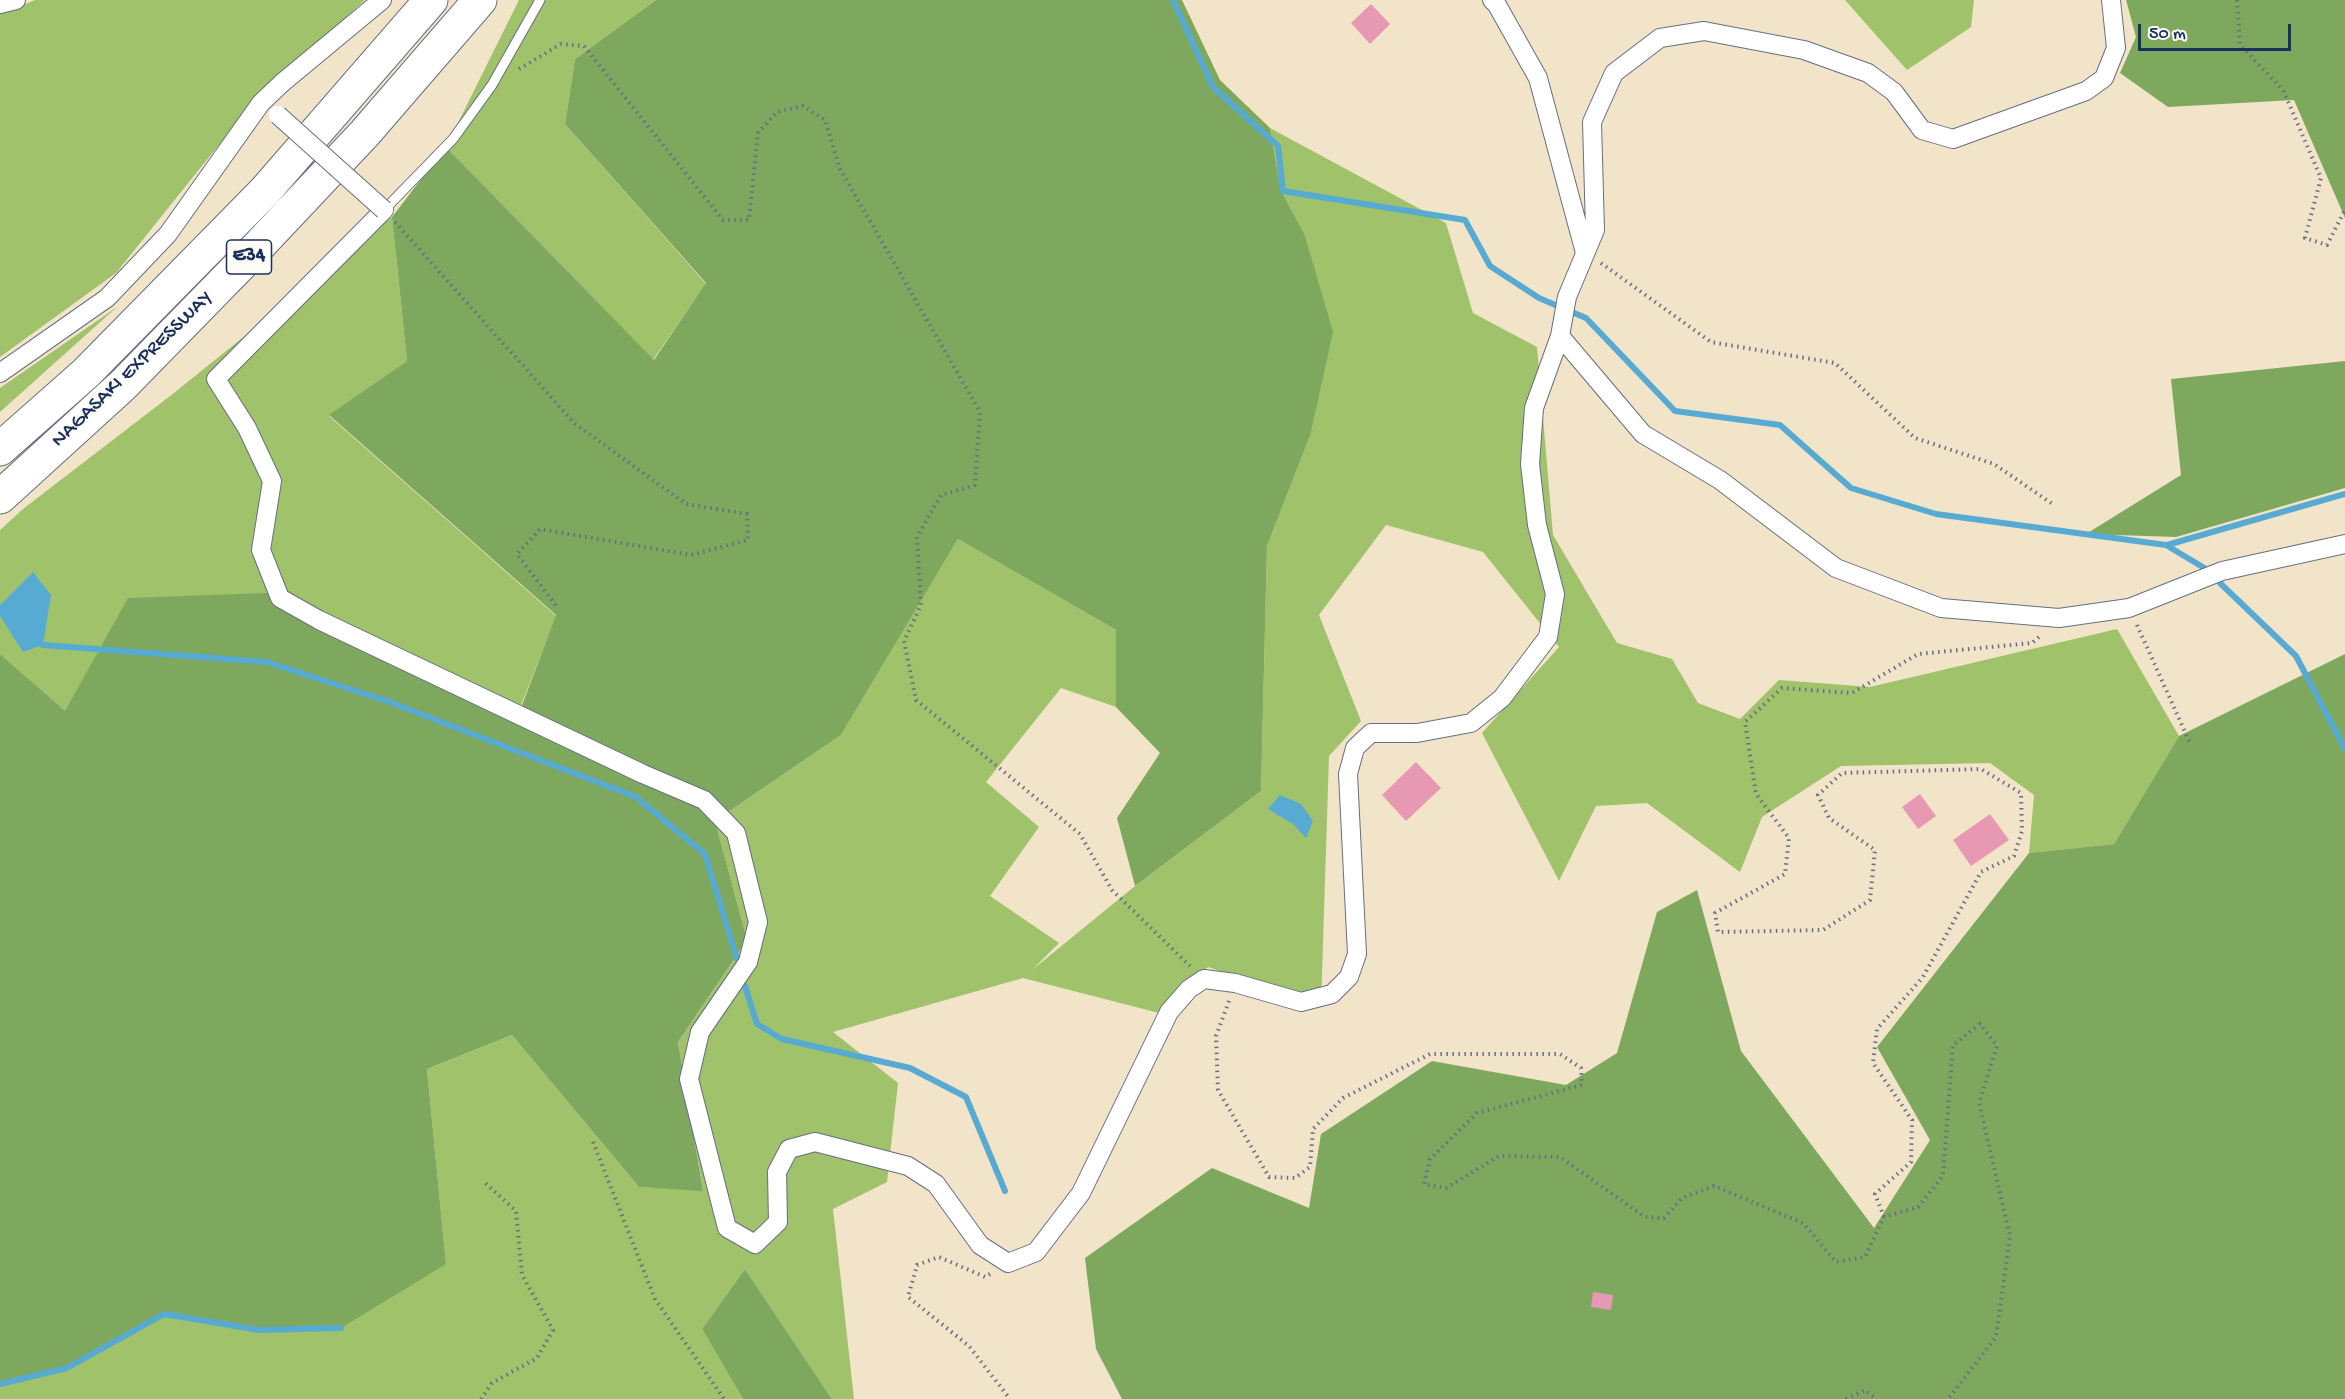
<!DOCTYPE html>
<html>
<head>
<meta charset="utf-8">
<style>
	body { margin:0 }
	#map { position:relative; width:2345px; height:1399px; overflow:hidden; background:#f2e4c8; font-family:"Gochi Hand",sans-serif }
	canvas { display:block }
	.scale { position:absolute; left:2138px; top:24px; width:153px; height:27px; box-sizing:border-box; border:3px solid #1b2f5e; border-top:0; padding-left:8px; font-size:18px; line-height:21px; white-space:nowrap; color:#1b2f5e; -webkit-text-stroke:4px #fdfcf7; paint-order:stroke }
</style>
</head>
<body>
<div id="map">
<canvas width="2345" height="1399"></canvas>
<div class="scale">50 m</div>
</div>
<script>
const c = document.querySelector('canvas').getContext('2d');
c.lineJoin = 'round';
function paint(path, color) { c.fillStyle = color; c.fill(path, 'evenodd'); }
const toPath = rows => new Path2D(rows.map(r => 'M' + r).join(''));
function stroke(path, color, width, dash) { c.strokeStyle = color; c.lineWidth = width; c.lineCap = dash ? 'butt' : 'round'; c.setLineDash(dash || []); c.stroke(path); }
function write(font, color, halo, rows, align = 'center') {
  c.font = font + ' "Gochi Hand",sans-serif'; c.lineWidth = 4.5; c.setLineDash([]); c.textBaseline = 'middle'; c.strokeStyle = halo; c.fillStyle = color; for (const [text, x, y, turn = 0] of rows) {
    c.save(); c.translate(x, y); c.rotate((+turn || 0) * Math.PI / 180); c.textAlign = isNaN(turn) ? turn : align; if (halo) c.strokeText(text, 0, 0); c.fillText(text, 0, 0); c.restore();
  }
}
paint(toPath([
	[35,0,365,0,254,101,116,273,0,357,0,9,14,9],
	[519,0,656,0,575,59,565,124,706,284,653,360,446,147],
	[1845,0,1974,0,1971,27,1907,70],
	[1270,128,1446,223,1473,313,1537,347,1553,535,1617,643,1672,659,1698,703,1740,719,1779,680,1870,687,2117,629,2179,736,2114,844,2029,853,2034,795,1990,763,1841,766,1762,817,1740,872,1647,803,1596,806,1559,881,1482,733,1559,647,1483,552,1386,525,1319,615,1361,721,1329,756,1321,1005,1208,967,1159,1013,1023,978,833,1032,898,1083,887,1182,833,1209,854,1399,832,1399,745,1269,702,1329,743,1399,0,1399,0,1384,67,1368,164,1314,259,1330,446,1264,427,1069,512,1035,639,1187,703,1190,678,1042,747,940,715,821,841,735,958,539,1116,630,1116,707,1061,688,986,782,1039,827,990,896,1059,943,1032,970,1135,886,1261,791,1267,546,1310,436,1304,233,1281,191],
	[392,217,407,361,329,416,556,616,520,708,65,712,0,654,0,530,23,509,174,393],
	[117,307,0,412,0,388]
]), '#9fc26b');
paint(toPath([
	[656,0,1182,0,1220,80,1270,128,1281,191,1304,233,1333,332,1310,436,1267,546,1261,791,1135,886,1117,818,1160,753,1116,707,1116,630,958,539,841,735,715,821,747,940,678,1042,703,1191,639,1187,512,1035,427,1069,446,1264,341,1328,259,1330,164,1314,67,1368,0,1384,0,654,65,711,128,598,266,593,521,708,556,615,329,415,407,361,392,217,446,147,654,360,706,283,565,124,575,59],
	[2126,0,2345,0,2345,218,2294,100,2168,107,2120,73,2136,37],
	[2345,361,2345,488,2176,537,2086,534,2181,475,2171,379],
	[2345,654,2345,1399,1122,1399,1096,1349,1085,1258,1212,1168,1309,1208,1321,1134,1432,1061,1566,1085,1617,1053,1657,912,1697,890,1741,1051,1874,1228,1930,1140,1877,1047,2029,853,2114,844,2179,736],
	[745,1269,832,1399,743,1399,702,1329]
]), '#7fa85f');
paint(toPath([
	[33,572,51,595,43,645,23,652,0,616,0,605],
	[1280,795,1301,804,1313,821,1306,838,1293,824,1268,809]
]), '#57abd3');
stroke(toPath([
	[1173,0,1213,87,1278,146,1283,191,1465,220,1490,266,1539,298,1586,318,1675,411,1780,425,1851,488,1936,514,2166,545,2206,569],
	[2167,545,2345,494],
	[2220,583,2296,656,2345,749],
	[43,645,267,662,387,701,636,797,705,854,737,959],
	[745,986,757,1024,782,1039,910,1068,966,1097,1005,1191],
	[0,1384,67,1368,164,1314,259,1330,341,1328]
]), '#57abd3', 6);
paint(toPath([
	[1371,4,1390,24,1370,44,1351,23],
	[1416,762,1441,788,1406,821,1382,795],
	[1920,794,1936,816,1918,829,1902,807],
	[1990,814,2009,840,1971,866,1953,840],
	[1593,1292,1613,1295,1611,1310,1591,1307]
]), '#e799b4');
const service = toPath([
	[384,210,453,139,492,85,540,0]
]);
const minor = toPath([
	[1492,0,1497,5,1538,78,1585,253],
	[0,4,16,0],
	[384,210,216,379,247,428,272,481,261,550,280,598,319,620,643,774,704,800,736,833,758,922,748,962,700,1032,689,1079,727,1228,755,1244,778,1222,777,1172,789,1149,815,1142,908,1166,936,1184,980,1245,1008,1263,1036,1252,1081,1193,1169,1012,1189,989,1204,979,1235,983,1301,1002,1332,994,1349,977,1357,954,1348,774,1355,748,1371,733,1417,733,1471,723,1502,698,1548,637,1555,594,1537,525,1530,464,1534,408,1560,336,1567,297,1595,230,1592,122,1614,73,1660,38,1704,31,1804,50,1868,73,1894,92,1922,130,1953,139,2086,91,2104,78,2116,48,2111,0],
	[1560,336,1643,434,1720,480,1836,568,1941,608,2059,618,2129,608,2222,571,2345,544],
	[0,373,107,298,168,234,261,103,282,83,382,0]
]);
const motorway = toPath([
	[0,449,86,373,265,191,431,0],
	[0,497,123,385,251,254,365,133,480,0]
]);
stroke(service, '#666e83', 11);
stroke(minor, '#666e83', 20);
stroke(motorway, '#666e83', 35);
stroke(toPath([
	[2237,0,2240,45,2283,90,2321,178,2305,238,2327,245,2345,210],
	[519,69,561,44,584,46,723,220,749,220,758,133,777,112,803,106,825,120,840,169,980,412,975,485,941,495,917,537,921,605,904,641,916,700,1080,834,1112,890,1190,966],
	[395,222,574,423,686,504,747,514,748,540,691,555,540,529,517,554,557,607],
	[1601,263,1711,342,1835,363,1915,438,1994,464,2054,505],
	[2137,625,2190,743],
	[1229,1001,1216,1036,1218,1090,1269,1177,1295,1178,1310,1167,1313,1129,1343,1098,1430,1054,1560,1054,1581,1068,1582,1085,1477,1113,1430,1159,1424,1184,1446,1188,1499,1156,1560,1157,1645,1217,1664,1218,1682,1198,1714,1186,1803,1223,1836,1262,1865,1257,1884,1217,1918,1207,1943,1176,1953,1045,1980,1024,1997,1046,1979,1103,2010,1236,1996,1337,1948,1399],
	[593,1142,655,1299,724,1399],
	[1884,1217,1875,1194,1911,1162,1912,1120,1873,1063,1877,1029,1923,977,1981,872,2014,856,2022,831,2021,793,1981,769,1842,773,1818,795,1829,818,1875,850,1870,900,1823,930,1718,932,1715,913,1785,874,1789,838,1756,794,1745,722,1782,688,1852,693,1918,654,2032,643,2041,635],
	[990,1274,985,1277,939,1257,917,1265,908,1297,969,1346,1010,1399],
	[481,1399,492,1383,537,1358,553,1330,522,1275,516,1211,483,1181],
	[1846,1399,1865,1390,1877,1399]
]), '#666e83', 4, [1.5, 4.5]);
stroke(service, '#fff', 9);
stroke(minor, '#fff', 18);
stroke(motorway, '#fff', 33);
const minorBridge = toPath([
	[278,115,384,210]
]);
stroke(minorBridge, '#666e83', 20, []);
stroke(minorBridge, '#fff', 18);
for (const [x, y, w] of [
	[249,257,45]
]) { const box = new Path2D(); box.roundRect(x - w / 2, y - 17, w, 34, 4.5); c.fillStyle = '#fdfcf7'; c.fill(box); stroke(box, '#1b2f5e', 1.5); }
write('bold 20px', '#1b2f5e', null, [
	["E34",249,257]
]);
write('21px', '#1b2f5e', '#fdfcf7', [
	["NAGASAKI EXPRESSWAY",133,370,-44]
]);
</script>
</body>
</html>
